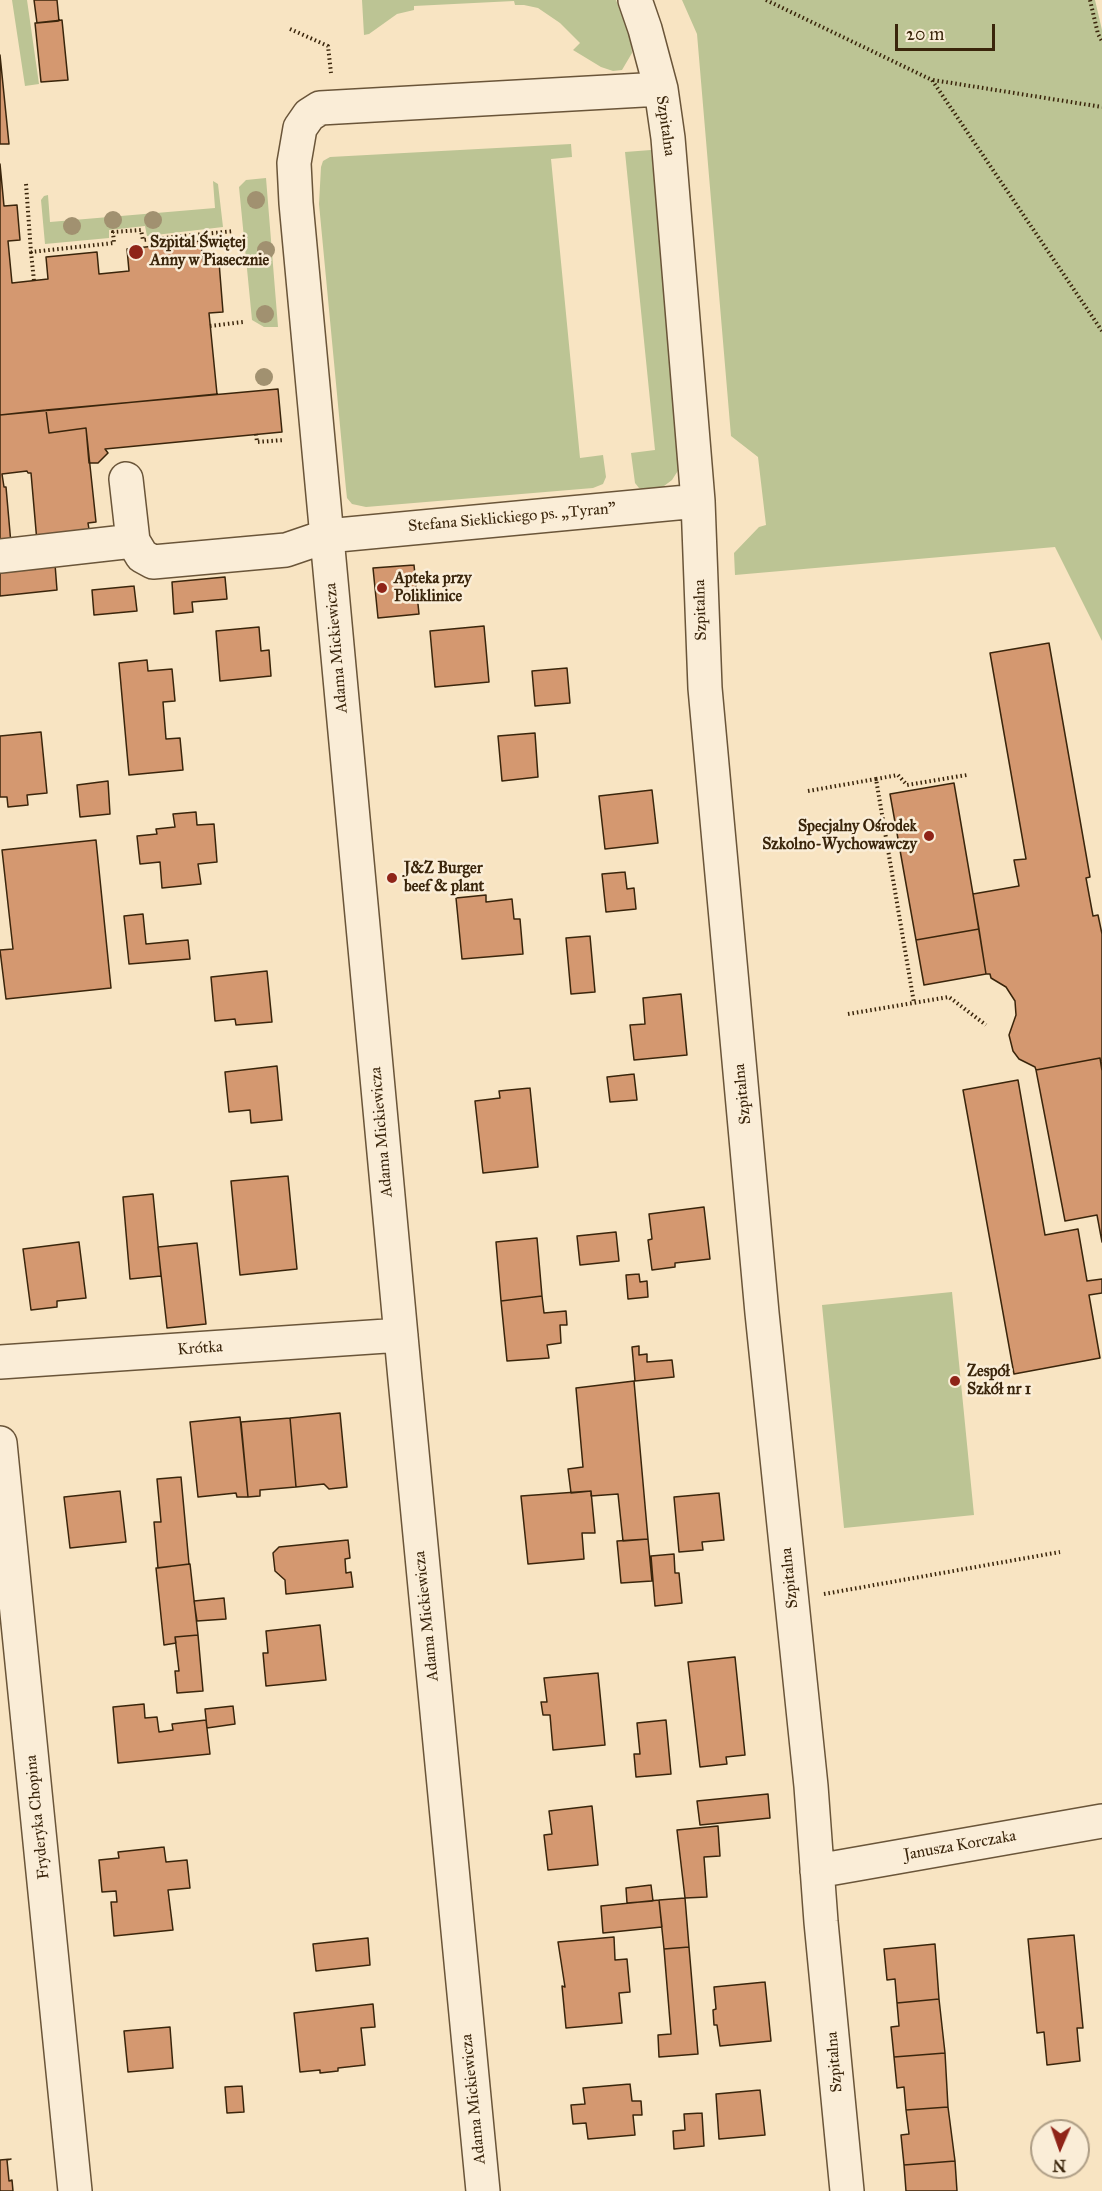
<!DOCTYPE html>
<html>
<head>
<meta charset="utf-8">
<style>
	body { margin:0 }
	#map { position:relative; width:1102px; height:2191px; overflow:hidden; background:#f8e4c2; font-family:"IM FELL Great Primer",serif }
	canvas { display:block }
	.north { position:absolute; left:1030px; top:2119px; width:60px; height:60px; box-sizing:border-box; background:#faedd7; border:2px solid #ad9d85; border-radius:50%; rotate:182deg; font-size:16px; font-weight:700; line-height:24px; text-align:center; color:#3a250b }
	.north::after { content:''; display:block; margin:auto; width:21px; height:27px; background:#8f2418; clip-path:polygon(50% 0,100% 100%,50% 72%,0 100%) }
	.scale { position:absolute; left:895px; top:24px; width:100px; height:27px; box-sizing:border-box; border:3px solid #3a250b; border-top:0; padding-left:8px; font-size:18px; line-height:21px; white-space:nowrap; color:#3a250b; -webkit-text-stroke:4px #faedd7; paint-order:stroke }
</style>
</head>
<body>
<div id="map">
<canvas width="1102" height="2191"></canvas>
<div class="north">N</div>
<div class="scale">20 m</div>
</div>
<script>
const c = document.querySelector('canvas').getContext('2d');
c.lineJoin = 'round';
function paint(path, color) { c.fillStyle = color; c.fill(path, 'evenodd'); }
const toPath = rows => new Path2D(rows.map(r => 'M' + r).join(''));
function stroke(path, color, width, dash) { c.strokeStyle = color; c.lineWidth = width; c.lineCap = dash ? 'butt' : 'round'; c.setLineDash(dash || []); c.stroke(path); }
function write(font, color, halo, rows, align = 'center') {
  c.font = font + ' "IM FELL Great Primer",serif'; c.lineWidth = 5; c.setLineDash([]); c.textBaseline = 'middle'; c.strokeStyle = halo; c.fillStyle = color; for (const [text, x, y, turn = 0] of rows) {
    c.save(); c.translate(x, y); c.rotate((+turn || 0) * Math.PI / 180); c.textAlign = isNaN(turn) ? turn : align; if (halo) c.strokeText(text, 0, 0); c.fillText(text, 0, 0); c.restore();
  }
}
paint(toPath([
	[12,0,27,0,39,84,25,86],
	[362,0,616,0,631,39,632,53,622,70,613,71,601,67,573,50,580,43,560,23,538,8,524,5,515,5,514,1,414,6,414,10,397,14,369,34,364,35],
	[682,0,1095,0,1102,30,1102,641,1055,547,735,575,734,553,759,527,766,525,758,457,731,436,697,34],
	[571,144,572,157,551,159,580,458,603,455,606,477,603,484,593,488,366,507,352,504,347,498,346,489,319,204,321,167,323,161,330,157],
	[651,150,681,456,679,469,672,480,660,489,648,492,639,488,635,483,631,453,655,450,625,152],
	[266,178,278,327,264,327,252,320,239,187,246,180],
	[213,181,218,184,223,227,147,236,145,226,109,230,109,238,45,244,41,200,44,196,48,195,50,222,215,208],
	[952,1292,974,1515,844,1528,822,1305]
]), '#bcc494');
const building = toPath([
	[34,0,57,0,59,21,37,23,34,0],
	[62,20,68,80,41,82,35,23,62,20],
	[0,55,9,144,0,144,0,55],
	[0,164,4,206,17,205,20,240,8,241,12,283,48,279,46,257,97,252,99,274,129,271,127,249,201,241,203,264,219,262,223,312,209,313,217,394,0,415,0,164],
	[278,389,282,432,105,449,108,453,98,463,89,463,86,428,49,433,46,410,278,389],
	[46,410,49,433,86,428,96,522,88,523,90,536,37,542,31,473,28,473,27,471,2,474,4,487,6,487,11,544,0,545,0,415,46,410],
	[55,564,57,590,0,596,0,569,55,564],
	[414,565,419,614,378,618,373,568,414,565],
	[225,577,227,599,192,602,193,612,174,614,172,582,225,577],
	[134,586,137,611,94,615,92,590,134,586],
	[484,626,489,682,435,687,430,631,484,626],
	[259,627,261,651,269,650,271,676,220,681,216,631,259,627],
	[1049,643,1090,877,1086,878,1093,916,1098,915,1102,934,1102,1071,1100,1058,1036,1070,1035,1067,1019,1059,1013,1051,1009,1035,1016,1015,1015,1001,1006,987,991,978,990,974,986,974,973,894,1019,886,1014,860,1026,859,990,653,1049,643],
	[147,660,148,671,172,669,175,701,163,702,166,739,180,738,183,770,129,775,119,663,147,660],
	[567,668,570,703,535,706,532,671,567,668],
	[41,732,47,793,27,795,28,805,8,807,7,797,0,797,0,736,41,732],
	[535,733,538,777,502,781,498,736,535,733],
	[108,781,110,814,80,817,77,785,108,781],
	[954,783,979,929,916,940,890,794,954,783],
	[652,790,658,843,605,849,599,796,652,790],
	[196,812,197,825,214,824,217,862,198,864,201,884,162,888,160,862,140,864,137,836,157,834,156,829,175,827,173,814,196,812],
	[96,840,111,988,6,999,0,950,13,949,2,850,96,840],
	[625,872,627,889,634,888,636,909,606,912,602,874,625,872],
	[486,895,486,902,512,899,514,919,520,919,523,954,462,959,456,898,486,895],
	[143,914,146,944,188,940,190,959,129,964,124,916,143,914],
	[979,929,986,974,924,985,916,940,979,929],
	[590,936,595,992,571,994,566,938,590,936],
	[267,971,272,1022,236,1025,235,1019,215,1021,211,977,267,971],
	[681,994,687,1055,634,1060,630,1025,645,1024,643,998,681,994],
	[1100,1058,1102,1071,1102,1242,1097,1215,1065,1221,1036,1070,1100,1058],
	[277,1066,282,1120,251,1123,250,1110,229,1112,225,1072,277,1066],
	[634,1074,637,1100,610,1102,607,1077,634,1074],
	[1018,1080,1045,1235,1078,1229,1087,1281,1102,1279,1102,1293,1089,1295,1100,1358,1014,1374,963,1090,1018,1080],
	[530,1088,538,1167,483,1173,475,1101,500,1098,499,1091,530,1088],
	[288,1176,297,1269,240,1275,231,1181,288,1176],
	[153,1194,161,1276,130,1279,123,1197,153,1194],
	[704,1207,710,1259,675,1263,675,1267,652,1270,648,1240,652,1239,649,1214,704,1207],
	[616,1232,619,1261,580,1265,577,1236,616,1232],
	[537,1238,542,1296,501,1301,496,1242,537,1238],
	[79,1242,86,1298,57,1301,57,1307,31,1310,23,1249,79,1242],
	[197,1243,206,1324,167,1328,158,1247,197,1243],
	[639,1274,640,1282,647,1281,648,1297,628,1299,626,1275,639,1274],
	[542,1296,544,1313,566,1311,567,1325,560,1325,561,1343,547,1345,549,1358,507,1361,501,1301,542,1296],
	[639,1346,639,1355,647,1354,647,1362,672,1360,674,1377,635,1381,632,1347,639,1346],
	[634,1381,648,1539,623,1541,618,1494,591,1496,591,1491,571,1493,568,1469,583,1467,576,1388,634,1381],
	[340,1413,347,1487,329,1489,324,1484,296,1487,290,1418,340,1413],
	[240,1417,248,1497,237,1497,236,1493,198,1497,190,1422,240,1417],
	[290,1418,296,1487,260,1490,260,1496,248,1497,241,1422,290,1418],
	[181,1477,189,1564,158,1568,154,1522,161,1522,157,1479,181,1477],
	[120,1491,126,1542,70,1548,64,1497,120,1491],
	[591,1491,595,1533,582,1533,584,1559,528,1564,521,1496,591,1491],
	[719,1493,724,1540,702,1542,703,1550,679,1552,674,1497,719,1493],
	[648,1539,652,1581,621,1583,617,1541,648,1539],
	[348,1540,350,1558,345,1559,346,1573,351,1572,353,1587,286,1594,285,1580,275,1571,273,1553,279,1547,348,1540],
	[674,1554,675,1573,679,1573,682,1603,655,1606,651,1556,674,1554],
	[190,1564,198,1635,175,1637,176,1643,164,1645,156,1568,190,1564],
	[224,1598,226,1619,197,1621,194,1601,224,1598],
	[320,1625,326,1680,266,1686,263,1653,268,1653,266,1631,320,1625],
	[198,1635,203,1691,177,1693,175,1671,179,1671,175,1637,198,1635],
	[735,1657,745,1755,726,1757,727,1764,700,1767,688,1662,735,1657],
	[598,1673,605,1745,553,1750,550,1715,543,1715,541,1702,547,1702,544,1678,598,1673],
	[144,1704,145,1718,157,1717,159,1732,173,1730,172,1724,206,1720,210,1754,118,1763,113,1707,144,1704],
	[233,1706,235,1724,207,1728,205,1709,233,1706],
	[666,1720,671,1774,636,1777,634,1754,640,1754,637,1723,666,1720],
	[768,1794,770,1818,700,1825,697,1801,768,1794],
	[592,1806,598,1865,548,1870,544,1835,552,1834,549,1811,592,1806],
	[718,1826,720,1856,704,1857,707,1897,685,1898,677,1830,718,1826],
	[164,1847,166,1862,187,1860,190,1888,168,1890,173,1930,114,1936,111,1902,117,1902,116,1891,102,1892,99,1860,119,1858,118,1852,164,1847],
	[651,1885,653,1901,627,1903,626,1888,651,1885],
	[685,1898,689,1947,664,1949,659,1900,685,1898],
	[659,1900,662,1927,603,1933,601,1906,659,1900],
	[1074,1935,1083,2028,1077,2028,1080,2061,1047,2065,1044,2032,1037,2033,1028,1939,1074,1935],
	[614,1937,615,1960,627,1959,630,1992,619,1993,622,2023,566,2028,562,1986,565,1987,558,1942,614,1937],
	[368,1938,370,1965,316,1971,313,1944,368,1938],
	[935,1944,939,1999,897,2003,895,1979,887,1980,884,1949,935,1944],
	[689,1947,698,2054,659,2057,658,2035,671,2034,664,1949,689,1947],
	[765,1982,771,2041,720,2046,717,2025,714,2025,713,2010,716,2009,714,1987,765,1982],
	[939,1999,945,2053,894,2057,891,2027,899,2026,897,2003,939,1999],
	[373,2004,375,2027,361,2028,365,2065,338,2068,338,2071,320,2073,320,2070,300,2072,294,2013,373,2004],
	[170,2027,173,2068,128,2072,124,2031,170,2027],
	[945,2053,948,2107,906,2110,904,2087,897,2088,894,2057,945,2053],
	[630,2084,632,2101,641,2101,642,2115,633,2115,635,2135,588,2139,586,2123,573,2124,571,2105,585,2104,583,2088,630,2084],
	[242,2086,244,2112,227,2113,225,2087,242,2086],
	[760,2090,765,2135,719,2139,716,2094,760,2090],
	[948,2107,955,2161,904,2165,901,2135,909,2134,906,2110,948,2107],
	[702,2113,704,2146,674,2149,673,2131,685,2130,684,2114,702,2113],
	[11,2159,7,2160,9,2181,12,2180,13,2191,0,2191,0,2160,11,2159],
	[955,2161,957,2191,906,2191,904,2165,955,2161]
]);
paint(building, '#d49870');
stroke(building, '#3a250b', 1.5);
const minor = toPath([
	[635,0,645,29,661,89,668,138,698,501,705,688,762,1313,811,1786,821,1922,847,2191],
	[126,479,133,541,142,556,153,562,286,550,327,536,698,501],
	[0,556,133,541],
	[0,1362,401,1335],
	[0,1443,75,2191],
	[817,1871,1102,1821],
	[483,2191,405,1379,296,203,294,163,300,128,309,115,320,108,661,89]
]);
stroke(minor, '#6a5539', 36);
stroke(toPath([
	[766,0,932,80,1102,331],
	[1090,0,1098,34,1102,41],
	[290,29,328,46,331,73],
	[933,80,1102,107],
	[26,184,31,252,114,243,113,232,141,230,143,240,234,231],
	[31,252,34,281],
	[210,326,243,322],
	[256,434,257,442,284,440],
	[876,779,898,775,907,785,967,775],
	[808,791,876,779,914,1003],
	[848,1014,949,997,986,1025],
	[824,1594,1060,1552]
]), '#3a250b', 4, [1.5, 3]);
stroke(minor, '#faedd7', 33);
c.fillStyle = '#a19170';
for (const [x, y] of [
	[256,200],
	[113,220],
	[153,220],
	[72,226],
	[266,250],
	[265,314],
	[264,377]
]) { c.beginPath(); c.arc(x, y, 9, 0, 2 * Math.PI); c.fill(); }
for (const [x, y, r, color] of [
	[136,252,8,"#8f2418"],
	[382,588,6,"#8f2418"],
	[929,836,6,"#8f2418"],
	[392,878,6,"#8f2418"],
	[955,1381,6,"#8f2418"]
]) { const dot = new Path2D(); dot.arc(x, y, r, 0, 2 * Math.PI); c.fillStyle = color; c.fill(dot); stroke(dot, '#faedd7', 2); }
write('16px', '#3a250b', '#faedd7', [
	["Szpitalna",665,126,82],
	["Stefana Sieklickiego ps. „Tyran”",512,518,-5],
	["Szpitalna",701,610,-92],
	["Adama Mickiewicza",337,648,-95],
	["Szpitalna",743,1094,-96],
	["Adama Mickiewicza",382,1132,-95],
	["Krótka",200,1349,-4],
	["Szpitalna",790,1578,-96],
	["Adama Mickiewicza",427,1616,-96],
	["Fryderyka Chopina",38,1817,-96],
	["Janusza Korczaka",960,1846,-10],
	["Szpitalna",835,2062,-95],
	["Adama Mickiewicza",474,2099,-96]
]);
write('bold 16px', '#3a250b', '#faedd7', [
	["Szpital Świętej",150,243],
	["Anny w Piasecznie",150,261],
	["Apteka przy",394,579],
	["Poliklinice",394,597],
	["Specjalny Ośrodek",917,827,"right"],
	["Szkolno-Wychowawczy",917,845,"right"],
	["J&Z Burger",404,869],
	["beef & plant",404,887],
	["Zespół",967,1372],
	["Szkół nr 1",967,1390]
], 'left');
</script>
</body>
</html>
